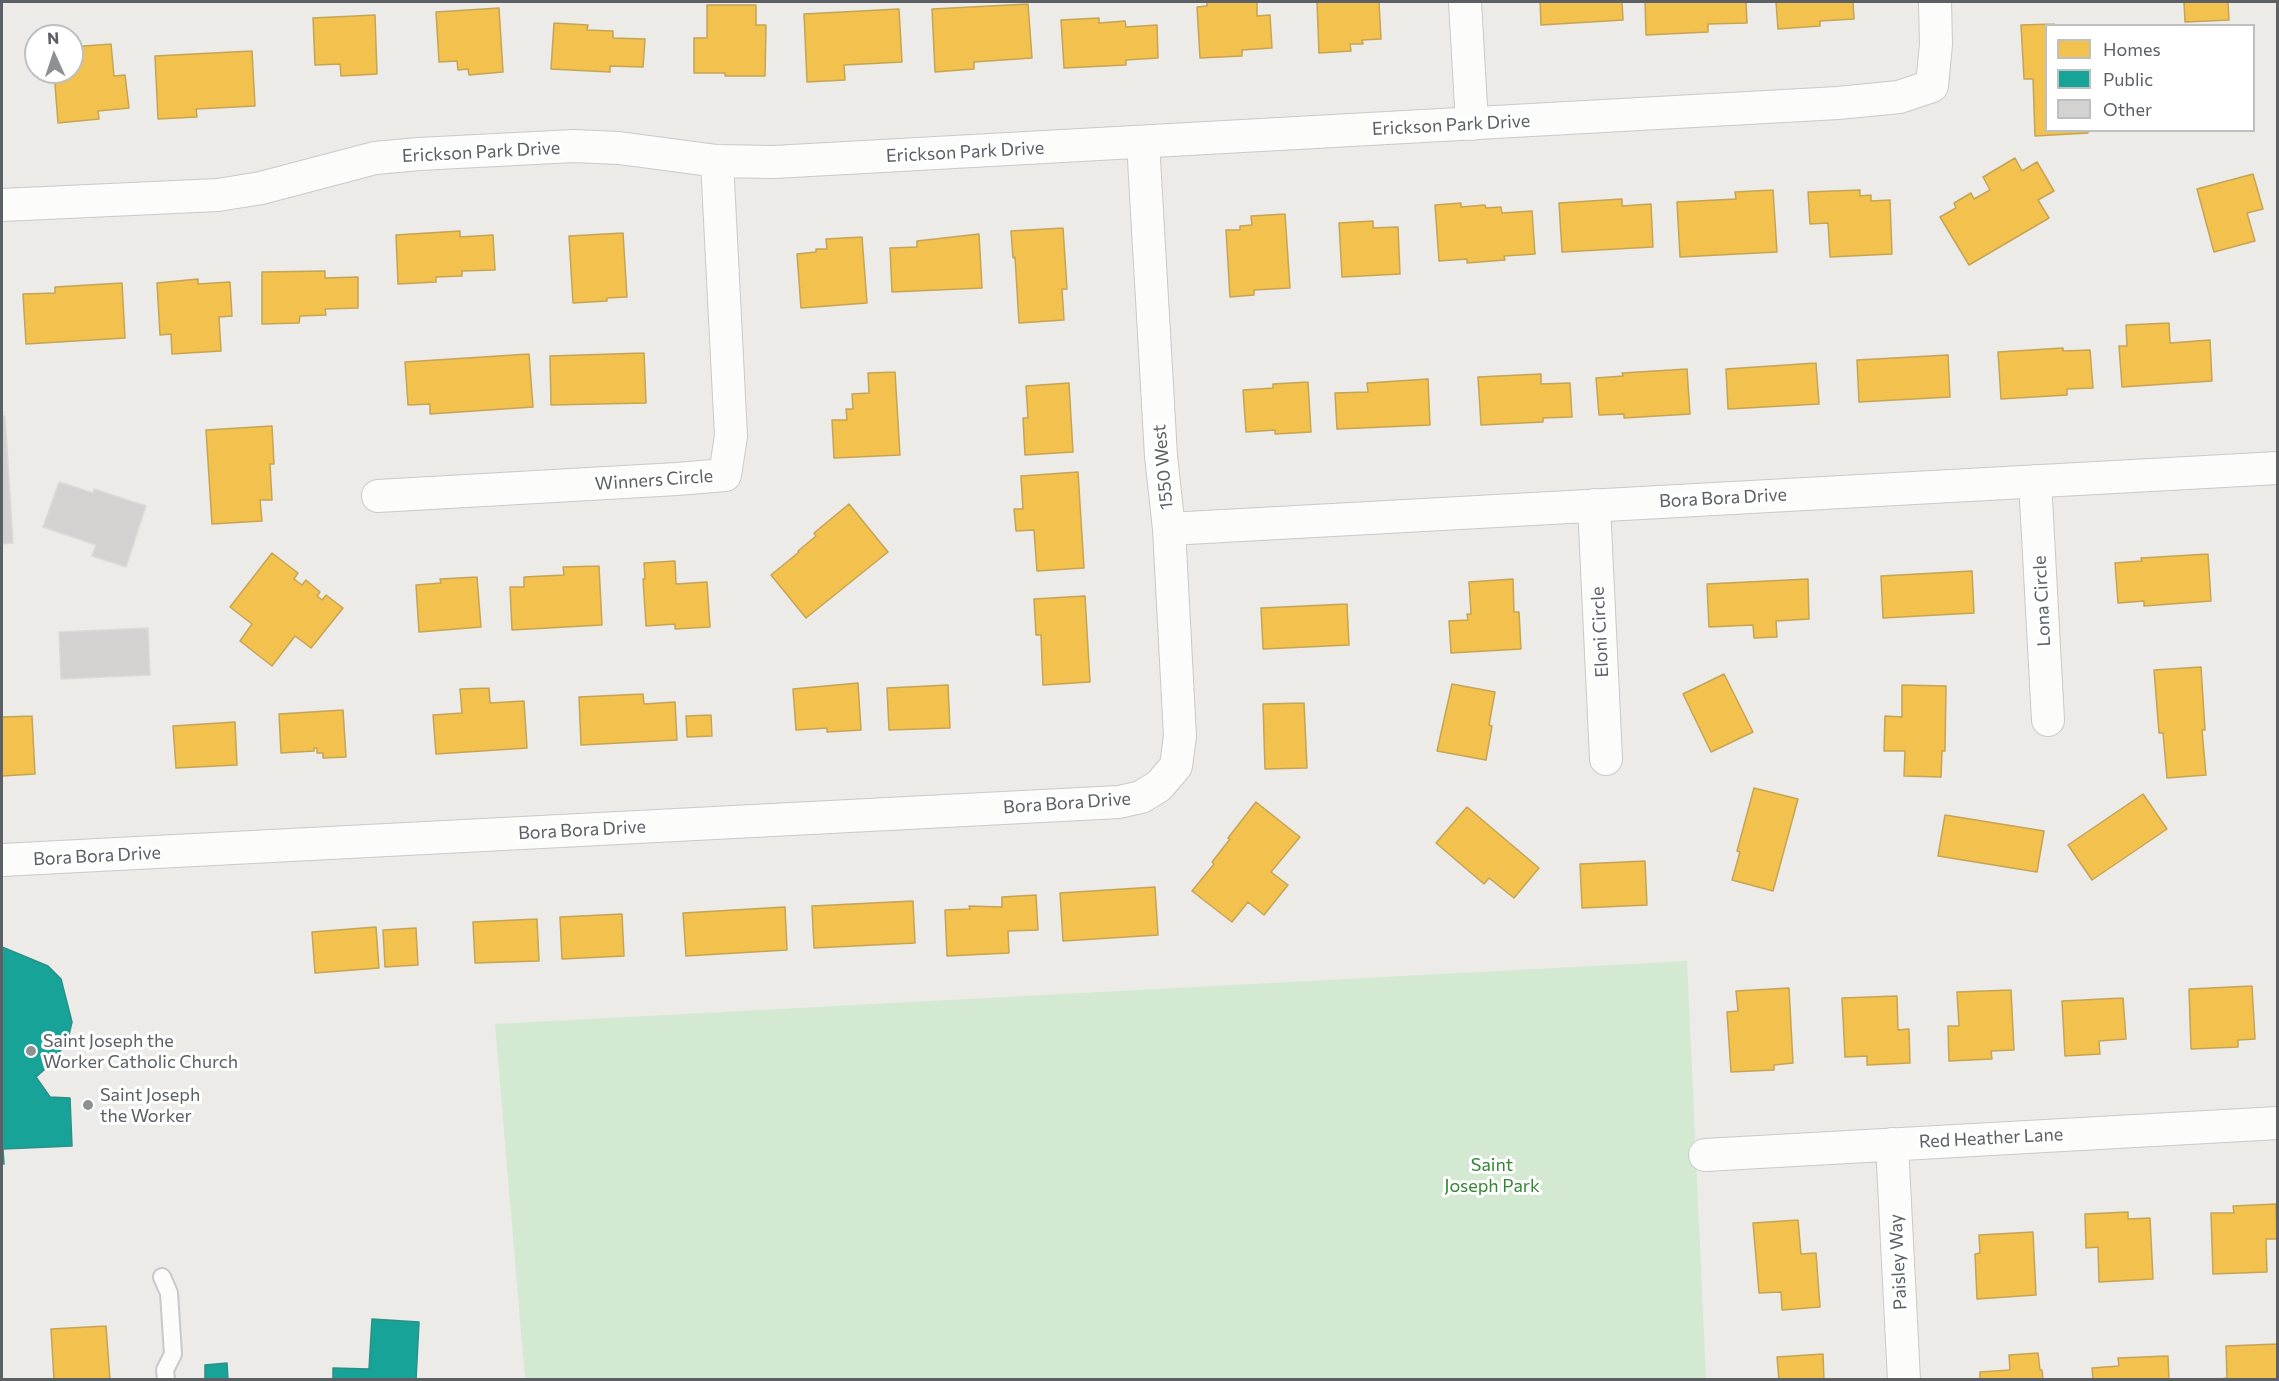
<!DOCTYPE html>
<html>
<head>
<meta charset="utf-8">
<style>
	body { margin:0 }
	#map { position:relative; width:2279px; height:1381px; overflow:hidden; background:#ecebe7; font-family:Commissioner,sans-serif }
	canvas { display:block }
	.frame { position:absolute; inset:0; border:3px solid #5c6065; pointer-events:none }
	.legend { position:absolute; left:2045px; top:24px; width:210px; height:108px; box-sizing:border-box; background:#fff; border:2px solid #bebfc1; margin:0; padding:8px 10px; list-style:none; font-size:18px; color:#5c6065 }
	.legend li { display:flex; align-items:center; gap:12px; height:30px }
	.legend b { width:30px; border:2px solid #bebfc1 }
	.north { position:absolute; left:24px; top:24px; width:60px; height:60px; box-sizing:border-box; background:#fff; border:2px solid #bebfc1; border-radius:50%; rotate:357deg; font-size:16px; font-weight:700; line-height:24px; text-align:center; color:#5c6065 }
	.north::after { content:''; display:block; margin:auto; width:21px; height:27px; background:#8e9192; clip-path:polygon(50% 0,100% 100%,50% 72%,0 100%) }
</style>
</head>
<body>
<div id="map">
<canvas width="2279" height="1381"></canvas>
<div class="frame"></div>
<ul class="legend">
<li><b style="height:16px;background:#f2c14e"></b>Homes</li>
<li><b style="height:16px;background:#17a398"></b>Public</li>
<li><b style="height:16px;background:#d3d2d0"></b>Other</li>
</ul>
<div class="north">N</div>
</div>
<script>
const c = document.querySelector('canvas').getContext('2d');
c.lineJoin = 'round';
function paint(path, color) { c.fillStyle = color; c.fill(path, 'evenodd'); }
const toPath = rows => new Path2D(rows.map(r => 'M' + r).join(''));
function stroke(path, color, width, dash) { c.strokeStyle = color; c.lineWidth = width; c.lineCap = dash ? 'butt' : 'round'; c.setLineDash(dash || []); c.stroke(path); }
function write(font, color, halo, rows, align = 'center') {
  c.font = font + ' Commissioner,sans-serif'; c.lineWidth = 6; c.setLineDash([]); c.textBaseline = 'middle'; c.strokeStyle = halo; c.fillStyle = color; for (const [text, x, y, turn = 0] of rows) {
    c.save(); c.translate(x, y); c.rotate((+turn || 0) * Math.PI / 180); c.textAlign = isNaN(turn) ? turn : align; if (halo) c.strokeText(text, 0, 0); c.fillText(text, 0, 0); c.restore();
  }
}
paint(toPath([
	[1687,961,1706,1379,525,1379,495,1024]
]), '#d4e9d1');
const homes = toPath([
	[1207,2,1257,2,1257,16,1270,15,1272,48,1242,50,1242,56,1200,58,1197,7,1207,6,1207,2],
	[1317,2,1379,2,1381,39,1362,40,1363,44,1350,44,1351,51,1319,53,1317,2],
	[1540,2,1622,2,1623,20,1541,25,1540,2],
	[1645,2,1746,2,1747,23,1708,24,1708,32,1646,35,1645,2],
	[1776,2,1853,2,1854,19,1820,21,1820,26,1778,29,1776,2],
	[2184,2,2228,2,2229,20,2185,22,2184,2],
	[1028,4,1032,58,974,62,974,69,935,72,932,9,1028,4],
	[707,5,756,5,756,25,766,25,765,76,725,76,725,73,694,73,694,38,707,38,707,5],
	[499,8,503,72,469,75,468,69,458,70,457,61,439,62,436,12,499,8],
	[899,9,902,62,844,65,845,80,807,82,804,14,899,9],
	[375,15,377,74,341,76,340,64,315,65,313,18,375,15],
	[1099,18,1099,23,1125,21,1126,27,1157,25,1158,58,1126,60,1126,65,1064,68,1061,20,1099,18],
	[554,23,588,25,587,30,613,31,613,38,645,39,643,67,610,66,610,72,551,69,554,23],
	[2054,24,2046,26,2046,130,2088,130,2088,133,2035,136,2033,79,2024,79,2021,25,2054,24],
	[111,44,114,76,125,75,129,108,98,111,99,119,58,123,54,72,72,72,72,47,111,44],
	[252,51,255,106,196,109,197,117,158,119,155,56,252,51],
	[2015,158,2022,171,2037,162,2054,191,2038,200,2049,218,1969,265,1940,217,1956,208,1954,203,1971,193,1974,199,1990,190,1983,177,2015,158],
	[2253,174,2263,209,2247,213,2255,241,2214,252,2197,189,2253,174],
	[1773,190,1777,252,1680,257,1677,202,1736,199,1735,192,1773,190],
	[1860,190,1860,196,1871,195,1871,201,1890,200,1892,254,1830,257,1828,223,1810,224,1808,192,1860,190],
	[1622,199,1622,206,1651,204,1653,247,1562,252,1559,203,1622,199],
	[1461,203,1461,207,1485,205,1486,208,1501,207,1502,213,1532,211,1535,254,1504,256,1505,260,1467,263,1467,259,1439,261,1435,205,1461,203],
	[1285,214,1290,288,1254,290,1254,295,1230,297,1226,230,1240,230,1240,226,1252,225,1251,216,1285,214],
	[1373,221,1373,228,1398,227,1400,274,1342,277,1339,223,1373,221],
	[1063,228,1067,289,1062,289,1064,320,1019,323,1015,257,1013,258,1011,231,1063,228],
	[460,231,460,237,493,235,495,270,462,271,462,276,436,277,436,282,398,284,396,235,460,231],
	[623,233,627,297,607,298,607,301,573,303,569,236,623,233],
	[979,234,982,288,892,292,890,248,917,247,917,241,979,234],
	[862,237,867,303,801,308,797,254,816,252,816,249,827,249,826,239,862,237],
	[325,271,325,278,358,277,358,308,325,309,326,315,300,316,299,323,262,324,262,272,325,271],
	[198,279,198,284,230,282,232,316,219,317,221,351,172,354,171,334,160,335,157,283,198,279],
	[122,283,125,338,26,344,23,294,55,293,55,287,122,283],
	[2169,323,2170,343,2210,340,2212,381,2122,387,2119,346,2127,346,2126,325,2169,323],
	[2063,348,2063,351,2090,350,2093,388,2067,389,2067,395,2001,399,1998,352,2063,348],
	[644,353,646,403,551,405,550,356,644,353],
	[529,354,533,407,430,414,430,404,408,405,405,362,529,354],
	[1948,355,1950,397,1859,402,1857,360,1948,355],
	[1816,363,1819,404,1728,409,1726,369,1816,363],
	[1687,369,1690,414,1624,418,1624,414,1599,415,1596,378,1623,376,1622,373,1687,369],
	[895,372,900,455,834,458,832,420,847,420,846,409,853,409,852,394,869,393,868,373,895,372],
	[1541,374,1541,384,1570,383,1572,417,1543,418,1543,422,1481,425,1478,377,1541,374],
	[1428,379,1430,425,1337,429,1335,393,1368,392,1367,383,1428,379],
	[1308,382,1311,432,1275,434,1275,430,1246,432,1243,390,1273,388,1273,384,1308,382],
	[1069,383,1073,452,1025,455,1023,418,1028,418,1026,386,1069,383],
	[272,426,274,464,270,464,272,500,260,500,262,521,212,524,206,430,272,426],
	[1078,472,1084,568,1037,571,1034,530,1016,531,1014,509,1023,509,1021,476,1078,472],
	[849,504,888,552,806,618,771,575,799,552,798,551,816,536,814,533,849,504],
	[272,553,298,573,294,579,302,585,306,580,320,592,317,596,322,600,326,595,343,608,311,648,295,636,272,666,240,641,252,624,230,607,272,553],
	[2208,554,2211,601,2144,606,2144,601,2118,603,2115,563,2142,561,2141,558,2208,554],
	[675,561,676,584,707,582,710,627,675,629,675,624,646,626,643,579,645,579,644,563,675,561],
	[599,566,602,625,512,630,510,587,524,587,524,577,564,575,563,567,599,566],
	[1972,571,1974,613,1883,618,1881,576,1972,571],
	[477,577,481,627,419,632,416,585,441,583,440,579,477,577],
	[1513,579,1514,612,1519,612,1521,649,1451,653,1449,621,1468,620,1467,614,1471,614,1469,582,1513,579],
	[1808,579,1809,619,1776,621,1777,637,1754,638,1753,625,1709,627,1707,584,1808,579],
	[1085,596,1090,682,1043,685,1041,635,1036,635,1034,599,1085,596],
	[1347,604,1349,645,1263,649,1261,608,1347,604],
	[2201,667,2205,730,2202,730,2206,775,2167,778,2163,733,2159,733,2154,670,2201,667],
	[1724,674,1753,732,1711,752,1683,694,1724,674],
	[858,683,861,730,827,732,827,728,796,730,793,689,858,683],
	[1452,684,1495,692,1489,725,1492,726,1486,760,1437,751,1452,684],
	[948,685,950,728,889,730,887,688,948,685],
	[1902,685,1946,686,1945,751,1942,751,1941,777,1904,776,1905,751,1884,751,1885,716,1902,717,1902,685],
	[489,688,490,703,524,701,527,748,436,754,433,715,462,713,460,689,489,688],
	[643,694,644,704,675,702,677,740,581,745,579,697,643,694],
	[1304,703,1307,768,1265,769,1263,704,1304,703],
	[343,710,346,757,323,758,323,753,317,753,317,748,314,748,314,751,281,753,279,714,343,710],
	[711,715,712,736,687,737,686,716,711,715],
	[32,716,35,774,2,776,2,717,32,716],
	[235,722,237,765,176,768,173,726,235,722],
	[1754,788,1798,799,1773,891,1732,880,1740,852,1737,851,1754,788],
	[2143,794,2167,829,2092,880,2068,845,2143,794],
	[1256,802,1300,837,1271,872,1288,885,1264,915,1248,902,1232,922,1192,891,1214,864,1212,862,1230,839,1228,838,1256,802],
	[1467,807,1539,868,1514,898,1489,878,1484,884,1436,843,1467,807],
	[1945,815,2044,831,2037,872,1938,856,1945,815],
	[1645,861,1647,905,1582,908,1580,864,1645,861],
	[1155,887,1158,935,1063,941,1060,893,1155,887],
	[1036,895,1038,930,1008,931,1009,953,947,956,945,910,970,909,969,906,1002,907,1002,897,1036,895],
	[913,901,915,943,814,948,812,906,913,901],
	[785,907,787,950,686,956,683,913,785,907],
	[622,914,624,956,562,959,560,917,622,914],
	[537,919,539,961,475,963,473,922,537,919],
	[376,927,379,968,315,973,312,932,376,927],
	[416,928,418,965,385,967,383,930,416,928],
	[2252,986,2255,1039,2238,1040,2238,1047,2191,1049,2189,989,2252,986],
	[1789,988,1793,1063,1774,1065,1774,1070,1731,1072,1727,1012,1738,1011,1736,991,1789,988],
	[2011,990,2014,1050,1991,1051,1992,1059,1949,1061,1948,1026,1959,1026,1957,992,2011,990],
	[1897,996,1898,1030,1909,1029,1910,1063,1867,1065,1867,1056,1845,1057,1842,998,1897,996],
	[2123,998,2126,1039,2099,1041,2100,1054,2065,1056,2062,1001,2123,998],
	[2276,1204,2277,1239,2266,1239,2267,1272,2213,1274,2211,1213,2234,1213,2233,1206,2276,1204],
	[2128,1212,2128,1219,2150,1218,2153,1279,2099,1282,2098,1247,2086,1248,2085,1214,2128,1212],
	[1798,1220,1801,1254,1816,1253,1820,1307,1782,1310,1781,1292,1759,1293,1753,1223,1798,1220],
	[2033,1232,2036,1295,1977,1299,1975,1254,1980,1253,1979,1235,2033,1232],
	[106,1326,110,1380,54,1380,51,1329,106,1326],
	[2278,1344,2278,1380,2214,1380,2227,1378,2226,1346,2278,1344],
	[2038,1353,2040,1370,2042,1370,2043,1380,1980,1380,1980,1372,2010,1370,2009,1355,2038,1353],
	[1823,1354,1824,1380,1779,1380,1777,1357,1823,1354],
	[2168,1356,2169,1380,2093,1380,2092,1368,2119,1366,2118,1358,2168,1356]
]);
paint(homes, '#f2c14e');
stroke(homes, '#c5a455', 1.5);
const public = toPath([
	[2,947,48,966,61,979,72,1022,68,1039,53,1062,36,1077,50,1097,70,1098,72,1146,3,1149,4,1164,2,1164,2,947],
	[372,1319,419,1322,416,1380,333,1380,333,1368,369,1369,372,1319],
	[227,1363,228,1380,205,1380,205,1365,227,1363]
]);
paint(public, '#17a398');
stroke(public, '#2c8f89', 1.5);
const building = toPath([
	[2,416,5,416,13,543,2,544,2,416],
	[59,482,93,493,94,489,146,506,126,567,92,556,96,545,43,527,59,482],
	[148,628,150,675,61,679,59,632,148,628]
]);
paint(building, '#d3d2d0');
stroke(building, '#dcdad6', 1.5);
const lane = toPath([
	[162,1277,169,1293,173,1354,165,1370,166,1380]
]);
const street = toPath([
	[1465,2,1472,124],
	[2,205,218,195,261,188,375,158,419,154,574,146,619,148,717,161,774,162,1838,103,1899,97,1932,86,1936,44,1935,2],
	[2035,481,2048,720],
	[378,496,677,479,725,475,731,436,717,161],
	[1594,505,1606,759],
	[1169,529,2278,468],
	[2,860,1119,802,1141,797,1159,786,1176,766,1180,736,1169,529,1161,456,1143,142],
	[1892,1144,1904,1380],
	[1705,1155,2278,1123]
]);
stroke(lane, '#c9c9c9', 20);
stroke(street, '#c9c9c9', 34);
stroke(lane, '#fcfcfb', 16);
stroke(street, '#fcfcfb', 32);
for (const [x, y, r, color] of [
	[31,1051,6,"#8e9192"],
	[88,1105,6,"#8e9192"]
]) { const dot = new Path2D(); dot.arc(x, y, r, 0, 2 * Math.PI); c.fillStyle = color; c.fill(dot); stroke(dot, '#fff', 2); }
write('18px', '#5c6065', '#fff', [
	["Erickson Park Drive",1451,125,-3],
	["Erickson Park Drive",481,152,-3],
	["Erickson Park Drive",965,152,-3],
	["1550 West",1163,467,-95],
	["Winners Circle",654,480,-4],
	["Bora Bora Drive",1723,498,-3],
	["Lona Circle",2042,601,-93],
	["Eloni Circle",1600,632,-93],
	["Bora Bora Drive",1067,803,-4],
	["Bora Bora Drive",582,830,-3],
	["Bora Bora Drive",97,856,-3],
	["Red Heather Lane",1991,1138,-3],
	["Paisley Way",1898,1262,-93]
]);
write('18px', '#5c6065', '#fff', [
	["Saint Joseph the",43,1041],
	["Worker Catholic Church",43,1062],
	["Saint Joseph",100,1095],
	["the Worker",100,1116]
], 'left');
write('18px', '#328633', '#fff', [
	["Saint",1492,1165],
	["Joseph Park",1492,1186]
]);
</script>
</body>
</html>
